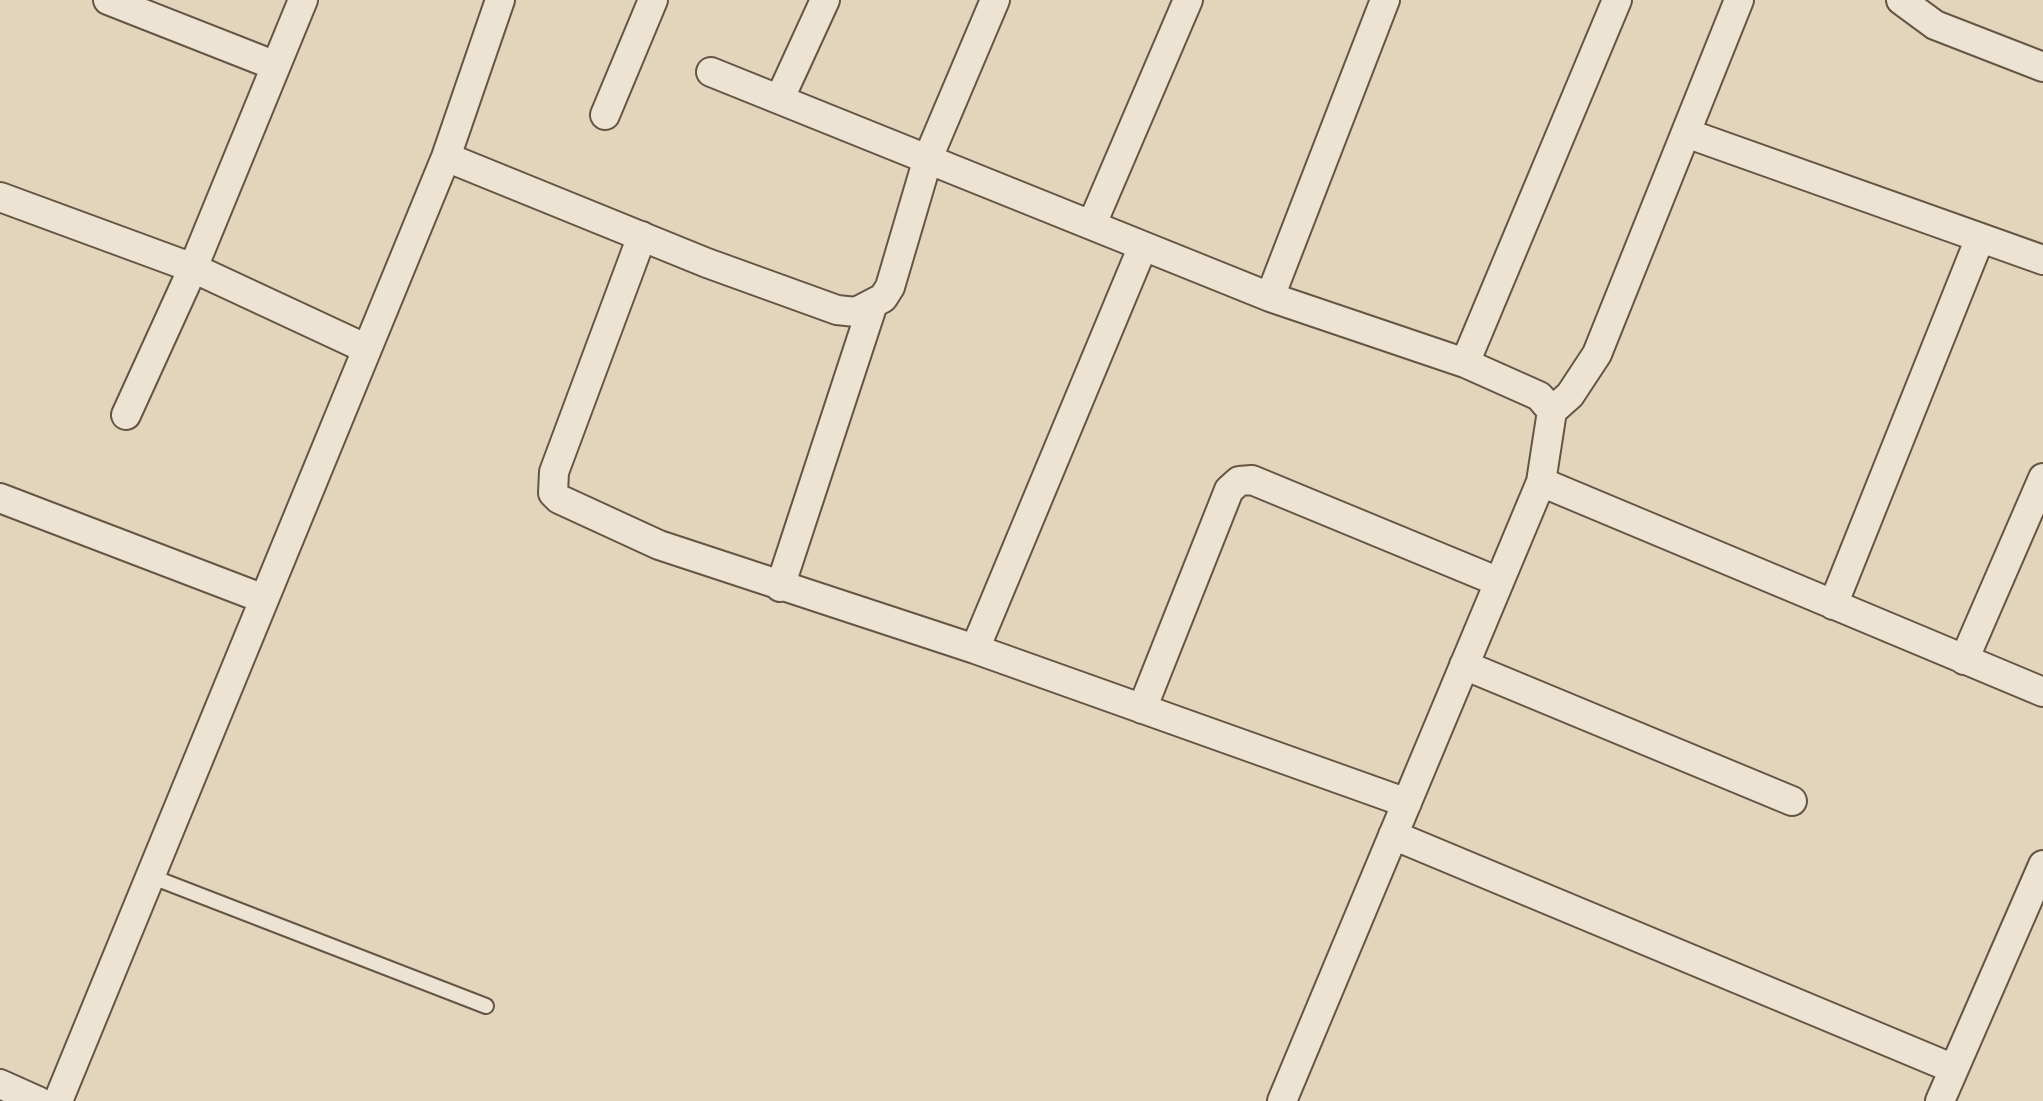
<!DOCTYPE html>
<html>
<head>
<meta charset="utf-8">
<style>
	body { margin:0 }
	canvas { display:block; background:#e3d4bc }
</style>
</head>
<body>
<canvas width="2043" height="1101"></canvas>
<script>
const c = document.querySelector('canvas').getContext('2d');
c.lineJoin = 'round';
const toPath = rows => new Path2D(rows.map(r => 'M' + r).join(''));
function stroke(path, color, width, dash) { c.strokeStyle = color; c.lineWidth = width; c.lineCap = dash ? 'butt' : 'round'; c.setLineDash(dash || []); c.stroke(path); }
const service = toPath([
	[150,876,486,1006]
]);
const minor = toPath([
	[108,0,276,66],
	[1901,0,1935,25,2043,67],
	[711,72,1270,297,1465,363],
	[780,98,825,0],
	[605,115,653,0],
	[1686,133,2043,260],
	[446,157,707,263,837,310,856,312,883,298,890,287,928,158,995,0],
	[0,197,193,268,367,349],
	[1092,224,1188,0],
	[642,236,554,472,553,493,559,499,659,545,975,649,1407,803],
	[1270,297,1385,0],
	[1552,411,1570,395,1597,354,1739,0],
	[126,415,193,268,303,0],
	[1541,482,2043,692],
	[0,498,264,599],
	[780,587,872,307],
	[1833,605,1980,238],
	[975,649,1143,246],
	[1964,660,2043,478],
	[1464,665,1792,801],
	[1142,709,1229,490,1239,481,1252,480,1499,582],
	[1393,835,1954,1069],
	[0,1084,38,1101],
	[58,1101,446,157,500,0],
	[1282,1101,1541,482,1552,411,1539,396,1465,363,1617,0],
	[1940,1101,2043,865]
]);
stroke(service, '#655544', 18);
stroke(minor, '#655544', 32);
stroke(service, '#ede3d3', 14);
stroke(minor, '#ede3d3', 28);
</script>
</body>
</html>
